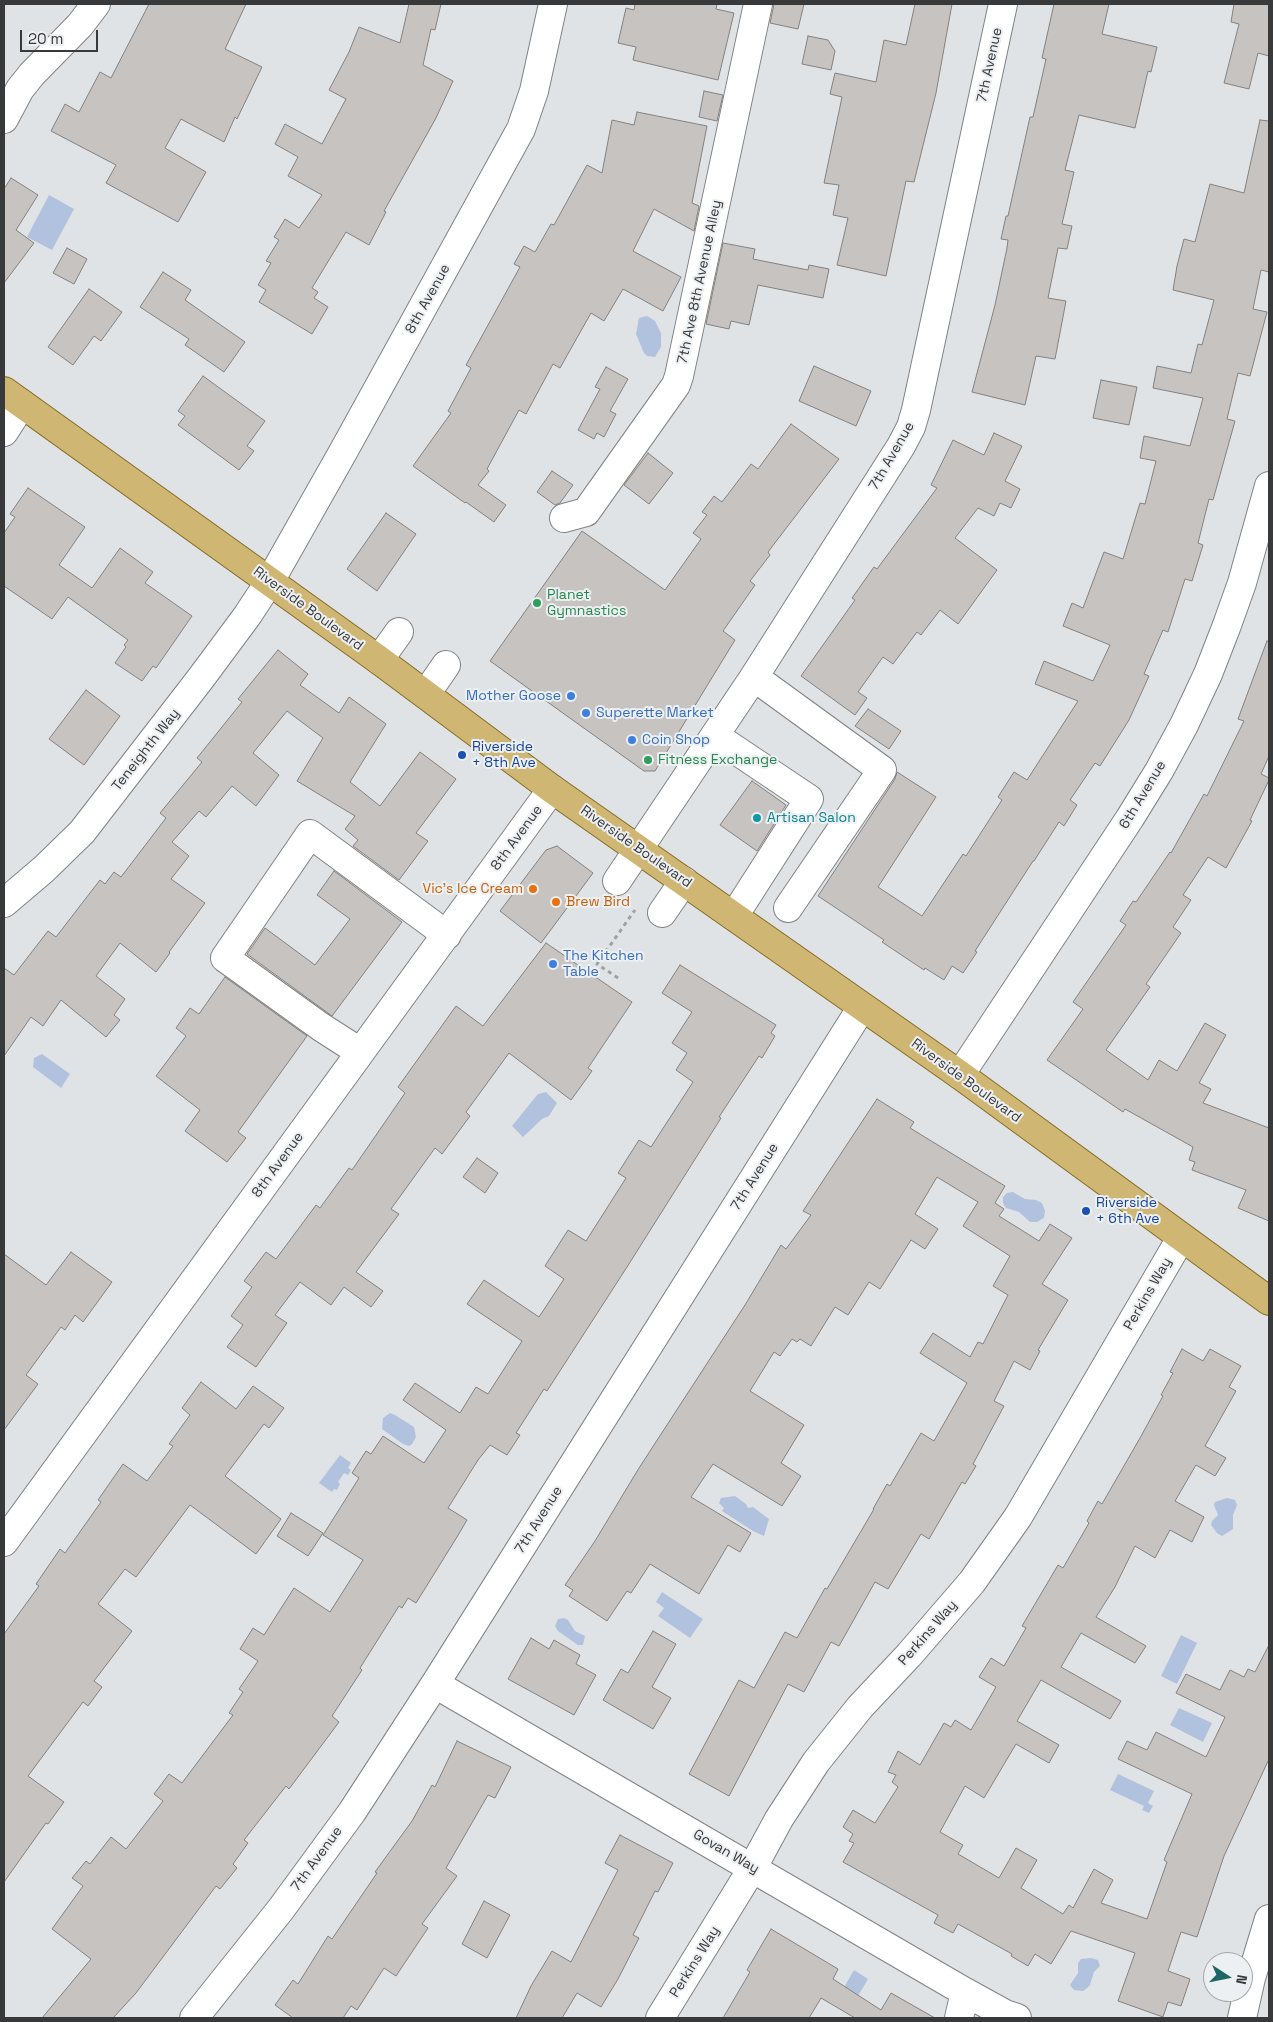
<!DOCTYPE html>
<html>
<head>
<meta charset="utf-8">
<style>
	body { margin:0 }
	#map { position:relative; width:1273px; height:2022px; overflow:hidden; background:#dfe3e5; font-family:"Space Grotesk",sans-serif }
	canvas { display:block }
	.frame { position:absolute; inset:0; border:5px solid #38393a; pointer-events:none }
	.north { position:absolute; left:1203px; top:1952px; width:50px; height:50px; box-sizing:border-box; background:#edf0f3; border:1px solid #a5a7a9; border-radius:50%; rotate:101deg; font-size:14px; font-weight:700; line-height:20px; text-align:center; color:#38393a }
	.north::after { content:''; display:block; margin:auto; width:18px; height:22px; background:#1d6864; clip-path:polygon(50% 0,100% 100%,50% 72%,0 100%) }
	.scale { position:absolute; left:20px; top:30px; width:78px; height:22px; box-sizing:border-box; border:2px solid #38393a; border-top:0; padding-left:6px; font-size:15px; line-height:18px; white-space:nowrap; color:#38393a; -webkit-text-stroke:4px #edf0f3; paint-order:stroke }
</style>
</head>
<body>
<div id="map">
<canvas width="1273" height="2022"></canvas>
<div class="frame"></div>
<div class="north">N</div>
<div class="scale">20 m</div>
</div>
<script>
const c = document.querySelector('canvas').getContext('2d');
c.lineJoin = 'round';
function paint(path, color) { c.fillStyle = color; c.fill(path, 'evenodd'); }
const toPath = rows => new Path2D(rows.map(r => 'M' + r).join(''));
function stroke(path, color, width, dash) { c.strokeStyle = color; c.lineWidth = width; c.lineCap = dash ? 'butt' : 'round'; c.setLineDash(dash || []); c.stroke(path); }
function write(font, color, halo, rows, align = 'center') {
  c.font = font + ' "Space Grotesk",sans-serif'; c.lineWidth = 4; c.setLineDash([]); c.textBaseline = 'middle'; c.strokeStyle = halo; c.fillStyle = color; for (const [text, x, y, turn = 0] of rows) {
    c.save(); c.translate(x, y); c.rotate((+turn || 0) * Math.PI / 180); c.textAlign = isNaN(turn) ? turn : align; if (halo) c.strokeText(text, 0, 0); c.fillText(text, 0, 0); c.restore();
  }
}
paint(toPath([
	[49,195,74,209,52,250,27,237],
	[647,316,655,321,661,333,661,347,655,357,647,356,644,353,636,334,639,318],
	[42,1054,70,1074,61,1088,33,1067,34,1058],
	[546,1092,557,1103,549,1116,542,1119,523,1137,512,1126,538,1094],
	[1013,1192,1025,1199,1036,1200,1042,1203,1045,1211,1044,1218,1037,1222,1030,1222,1019,1212,1006,1208,1003,1203,1003,1197,1007,1193],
	[390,1413,395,1415,414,1427,416,1437,412,1444,409,1446,403,1444,382,1429,383,1418],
	[340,1455,351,1463,348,1468,351,1470,348,1475,344,1473,338,1482,340,1484,337,1490,334,1489,332,1492,319,1483],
	[735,1496,746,1504,748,1508,753,1507,769,1519,764,1536,753,1531,722,1511,724,1508,719,1503,721,1498],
	[1227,1498,1235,1500,1237,1505,1233,1515,1233,1529,1222,1536,1217,1533,1211,1525,1212,1521,1218,1515,1214,1505,1215,1502],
	[662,1592,703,1619,690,1638,658,1616,664,1608,656,1602],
	[564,1618,568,1620,575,1631,585,1636,583,1645,578,1645,558,1631,555,1626,558,1619],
	[1181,1635,1197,1643,1177,1684,1161,1676],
	[1179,1708,1212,1723,1203,1742,1170,1725],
	[1118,1774,1154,1791,1148,1803,1153,1806,1149,1813,1142,1810,1144,1806,1110,1790],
	[1091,1958,1098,1960,1100,1966,1094,1972,1090,1985,1087,1988,1083,1991,1074,1990,1070,1985,1078,1973,1078,1963,1081,1959],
	[854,1970,868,1979,854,2003,838,1998]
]), '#b1c2de');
const building = toPath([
	[149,4,246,4,225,49,262,67,237,119,235,117,224,142,181,119,165,148,206,172,178,222,106,183,116,165,51,131,65,104,79,112,100,72,111,78,149,4],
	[409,4,441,4,435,30,431,29,423,65,453,81,436,118,384,211,386,212,369,245,346,232,312,288,318,292,314,298,328,307,312,334,259,302,266,290,258,285,271,263,266,261,279,240,274,237,285,219,299,228,322,195,288,176,298,157,275,144,285,124,322,144,346,99,329,90,349,52,359,27,400,43,409,4],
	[635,4,717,4,716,9,734,13,718,80,633,60,636,47,618,43,626,8,634,10,635,4],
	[774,4,804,4,798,29,770,23,774,4],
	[915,4,952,4,936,93,914,182,906,181,886,276,837,265,848,218,833,215,839,185,824,183,842,97,830,94,835,73,876,82,884,40,906,45,915,4],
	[1054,4,1109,4,1102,34,1157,47,1151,72,1148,71,1135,128,1079,115,1065,170,1074,172,1062,224,1072,226,1067,249,1058,248,1048,298,1066,301,1055,359,1036,356,1025,405,972,392,995,305,1007,248,1008,240,1001,239,1006,216,1008,216,1030,117,1033,117,1046,59,1042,58,1054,4],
	[1234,4,1269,4,1269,56,1258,53,1249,89,1224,83,1239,24,1231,22,1234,4],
	[808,36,828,40,835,51,831,70,802,64,808,36],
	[704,91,723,95,717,121,699,117,704,91],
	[637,112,707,126,692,203,699,206,694,231,654,209,633,251,681,277,663,311,623,289,604,321,591,313,560,368,553,364,526,414,519,410,487,469,489,471,478,485,506,505,494,522,466,502,465,503,413,466,451,413,448,411,471,368,466,365,520,267,514,264,524,246,535,252,551,224,554,225,587,165,602,173,612,120,634,125,637,112],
	[1260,120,1269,121,1269,272,1261,270,1253,309,1267,312,1250,376,1238,373,1227,419,1235,421,1213,500,1209,499,1198,543,1203,545,1192,581,1185,579,1168,632,1163,630,1144,674,1149,676,1129,720,1100,766,1095,763,1070,800,1077,805,1064,826,1059,822,1034,861,1033,861,975,951,977,952,963,973,952,966,944,980,925,968,924,970,882,942,884,940,818,896,895,779,897,772,936,797,878,887,922,916,963,854,966,856,1002,800,998,797,1014,772,1027,780,1078,701,1035,684,1044,661,1093,681,1110,645,1063,626,1072,603,1083,608,1104,552,1123,559,1140,503,1145,504,1156,461,1140,458,1144,436,1190,446,1203,398,1153,388,1157,366,1191,373,1198,344,1202,345,1214,300,1173,290,1177,266,1184,239,1195,242,1210,184,1244,193,1260,120],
	[11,178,38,195,16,230,34,243,4,283,4,189,11,178],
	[723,243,755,249,753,259,808,270,809,265,829,269,823,298,758,285,749,325,731,321,729,329,706,324,723,243],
	[67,248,87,259,74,284,53,273,67,248],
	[163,272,191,290,185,300,245,342,224,372,185,345,189,339,140,307,163,272],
	[89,289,122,312,101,341,94,336,73,365,48,347,89,289],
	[814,366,871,391,856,426,799,401,814,366],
	[606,367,628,379,610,411,616,414,604,437,597,433,594,439,578,430,600,389,595,387,606,367],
	[203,376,265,421,247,446,254,451,239,470,178,425,185,416,178,411,203,376],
	[1101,380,1137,387,1129,425,1093,418,1101,380],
	[791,424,839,459,768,552,770,555,750,581,755,585,723,631,735,640,655,771,644,771,490,661,582,531,665,590,701,539,693,533,707,515,702,512,714,496,722,502,751,464,758,469,791,424],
	[994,433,1022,446,1005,481,1020,489,1011,508,1000,503,994,516,978,508,955,538,997,570,958,624,940,610,921,635,917,632,893,664,883,657,858,692,867,698,855,715,801,676,855,600,852,598,874,567,877,569,937,488,931,485,953,440,984,455,994,433],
	[648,453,673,473,649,504,624,485,648,453],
	[552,471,573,485,560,503,555,505,537,492,552,471],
	[28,488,85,527,59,565,92,588,120,548,153,572,145,583,192,616,156,668,153,666,142,681,115,663,126,647,124,645,128,640,68,597,52,619,4,586,4,533,15,517,10,514,28,488],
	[386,513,416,534,377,591,347,569,386,513],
	[1267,641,1269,642,1269,756,1261,774,1269,778,1269,780,1250,820,1252,821,1226,868,1208,857,1183,895,1191,900,1173,927,1181,933,1146,984,1150,987,1106,1050,1148,1080,1159,1060,1177,1071,1205,1023,1226,1035,1199,1083,1211,1089,1203,1103,1269,1128,1269,1221,1238,1208,1246,1190,1192,1170,1195,1162,1189,1160,1193,1147,1125,1109,1123,1112,1047,1060,1083,1009,1073,1002,1126,925,1120,921,1133,901,1136,902,1170,852,1171,853,1204,794,1207,796,1244,721,1238,719,1267,641],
	[278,650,308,674,300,685,339,713,349,697,386,724,350,782,380,806,420,752,456,779,416,833,428,841,399,880,353,846,358,840,345,829,355,816,297,781,323,738,287,711,253,753,279,775,256,806,232,786,206,817,199,811,172,842,189,856,171,879,205,903,169,952,170,953,156,972,120,943,96,976,125,999,114,1015,120,1020,106,1037,61,1000,43,1026,31,1017,4,1056,4,968,14,975,48,931,56,937,100,880,105,884,114,872,121,877,166,818,160,813,202,762,197,758,242,702,238,699,278,650],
	[86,690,120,716,84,765,49,739,86,690],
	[868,709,901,731,889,749,855,726,868,709],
	[752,781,786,805,757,851,720,825,752,781],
	[557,846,593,873,541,943,500,911,546,850,557,846],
	[334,871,402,922,332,1016,247,954,265,928,315,965,350,919,317,895,334,871],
	[546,943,632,1002,588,1068,592,1071,571,1100,509,1053,466,1112,470,1116,442,1154,435,1148,391,1209,399,1214,356,1272,383,1291,371,1307,344,1287,331,1305,300,1282,275,1315,287,1323,256,1367,227,1347,243,1325,231,1316,252,1287,244,1281,266,1252,276,1259,316,1205,320,1208,349,1168,352,1170,405,1093,398,1087,456,1006,483,1026,546,943],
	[680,965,776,1025,771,1033,775,1036,762,1058,759,1056,719,1117,721,1118,627,1267,547,1391,544,1389,516,1433,520,1435,507,1455,490,1445,478,1460,448,1508,467,1520,457,1537,416,1603,408,1598,402,1608,399,1606,360,1668,362,1670,332,1716,339,1722,289,1789,286,1786,244,1840,248,1843,233,1864,237,1868,220,1889,216,1886,136,1993,113,2018,42,2018,91,1959,52,1929,83,1886,72,1878,86,1861,90,1864,111,1837,126,1849,163,1801,154,1794,169,1774,182,1783,233,1715,229,1713,243,1692,239,1689,258,1661,240,1649,253,1628,264,1635,294,1588,330,1612,363,1560,323,1535,359,1478,352,1473,366,1451,371,1454,383,1436,424,1463,446,1430,403,1400,415,1383,460,1413,476,1387,488,1394,522,1341,467,1304,484,1280,539,1317,564,1279,545,1266,568,1230,586,1241,626,1178,618,1173,639,1140,651,1147,693,1082,676,1070,687,1053,672,1043,692,1012,662,993,680,965],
	[225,977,307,1036,238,1132,246,1138,227,1162,185,1131,200,1110,156,1076,186,1036,176,1028,190,1008,199,1014,225,977],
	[877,1099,914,1122,910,1128,1005,1186,995,1203,1004,1209,999,1216,1039,1241,1050,1224,1072,1238,1042,1284,1068,1300,1038,1350,1040,1351,1030,1370,1014,1361,994,1401,1004,1406,973,1464,976,1466,965,1484,962,1482,929,1539,921,1534,888,1589,875,1582,839,1646,831,1642,804,1692,788,1684,729,1796,689,1774,739,1680,754,1688,785,1632,797,1638,825,1588,827,1589,874,1509,873,1509,887,1484,890,1486,921,1433,934,1441,967,1383,920,1353,933,1333,970,1357,978,1342,983,1344,1008,1295,993,1286,1010,1256,963,1226,978,1202,937,1177,915,1214,938,1229,925,1249,911,1240,880,1289,869,1282,848,1315,835,1307,811,1346,800,1339,797,1342,792,1339,780,1356,774,1352,750,1391,804,1425,781,1463,801,1476,782,1506,713,1464,691,1497,751,1533,740,1552,728,1545,699,1594,650,1564,631,1593,627,1591,607,1621,569,1596,573,1590,565,1585,595,1541,639,1468,745,1305,781,1245,786,1249,811,1215,803,1211,877,1099],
	[477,1158,498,1173,485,1193,463,1177,477,1158],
	[71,1252,112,1282,83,1322,75,1315,65,1330,61,1327,26,1375,38,1384,4,1430,4,1254,46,1285,71,1252],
	[1182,1349,1203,1361,1210,1349,1241,1366,1229,1387,1236,1391,1205,1446,1226,1458,1215,1476,1196,1465,1175,1501,1204,1517,1192,1542,1170,1530,1155,1558,1135,1546,1115,1587,1096,1617,1146,1646,1135,1663,1081,1633,1061,1667,1121,1701,1110,1719,1041,1680,1017,1721,1059,1745,1049,1763,1016,1744,984,1798,965,1786,940,1832,963,1845,958,1854,999,1878,1016,1848,1037,1860,1021,1888,1063,1914,1069,1905,1073,1908,1094,1869,1113,1880,1101,1903,1147,1919,1167,1862,1164,1860,1192,1794,1118,1759,1127,1741,1147,1750,1156,1732,1206,1757,1225,1717,1176,1693,1186,1674,1220,1690,1230,1670,1244,1677,1248,1669,1255,1672,1269,1645,1269,1759,1224,1856,1197,1937,1181,1932,1168,1971,1190,1979,1181,2006,1168,2002,1163,2017,1118,2001,1135,1953,1071,1931,1051,1964,1035,1954,1028,1966,1011,1956,1012,1954,958,1924,953,1933,934,1923,938,1915,843,1862,854,1843,849,1841,853,1834,843,1827,853,1810,875,1823,898,1787,892,1782,896,1775,888,1772,898,1751,920,1765,944,1723,951,1727,955,1720,971,1730,996,1687,979,1677,991,1658,1004,1666,1026,1628,1022,1626,1058,1565,1063,1568,1089,1523,1087,1521,1098,1501,1102,1504,1140,1438,1163,1396,1161,1395,1173,1373,1170,1372,1182,1349],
	[201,1382,236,1409,253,1386,284,1408,269,1428,264,1424,225,1476,281,1519,256,1554,190,1505,136,1577,125,1569,98,1604,132,1631,94,1681,102,1687,88,1706,83,1702,28,1776,64,1802,48,1824,46,1823,4,1882,4,1634,39,1586,36,1584,60,1549,65,1553,101,1502,98,1500,123,1464,147,1481,173,1446,169,1444,190,1415,182,1408,201,1382],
	[291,1513,323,1533,308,1556,277,1536,291,1513],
	[653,1631,676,1644,652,1687,671,1698,653,1729,603,1700,621,1669,628,1673,653,1631],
	[531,1638,549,1649,554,1640,580,1655,576,1664,596,1675,574,1715,508,1679,531,1638],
	[457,1741,511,1767,495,1798,488,1795,446,1868,457,1876,422,1924,428,1928,396,1976,384,1968,357,2010,351,2006,343,2018,293,2018,275,2005,293,1980,298,1984,328,1936,332,1939,377,1873,375,1872,412,1821,432,1785,435,1787,457,1741],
	[620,1835,673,1863,658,1892,655,1891,633,1935,639,1938,618,1979,601,2007,577,1993,562,2018,516,2018,531,1986,552,1951,571,1962,618,1870,605,1863,620,1835],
	[484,1901,510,1915,487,1958,462,1944,484,1901],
	[771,1929,838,1969,833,1979,881,2010,891,1993,935,2018,855,2018,821,1998,809,2018,723,2018,750,1972,747,1970,771,1929]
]);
paint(building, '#c7c3c1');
stroke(building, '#84817f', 1);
const minor = toPath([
	[4,119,20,89,32,74,80,25,96,4],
	[4,432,22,404],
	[564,518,586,512,676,385,679,376,758,4],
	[379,660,399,632],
	[754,677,882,770,788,908],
	[426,694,446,665],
	[715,736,809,799,734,916],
	[617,881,754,677,901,446,911,427,916,410,1003,4],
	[4,903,44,869,82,832,201,678,247,616,270,581,343,452,521,129,534,91,553,4],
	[662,913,684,881],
	[360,1052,321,1027,225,958,310,834,447,935],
	[960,1075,1130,818,1159,771,1184,725,1208,674,1227,625,1242,583,1269,486],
	[4,1542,552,789],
	[435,1684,965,1992,1005,2014,1017,2018],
	[194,2018,281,1909,352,1812,435,1684,862,1007],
	[660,2018,753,1867,779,1819,816,1762,860,1707,909,1655,972,1582,1018,1517,1181,1238],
	[959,2018,965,1992],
	[1242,2018,1251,1978,1269,1919]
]);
const major = toPath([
	[4,391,379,660,552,789,960,1075,1269,1301]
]);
stroke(minor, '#808385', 30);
stroke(major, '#856b23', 30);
stroke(toPath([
	[618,978,597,964,635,910]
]), '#9fa2a4', 3, [4, 4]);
stroke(minor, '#fff', 28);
stroke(major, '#cfb673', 28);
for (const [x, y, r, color] of [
	[537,603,5,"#2e9e5b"],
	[571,696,5,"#3f7fe0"],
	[586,713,5,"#3f7fe0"],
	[632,740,5,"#3f7fe0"],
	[462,755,5,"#1a4fb4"],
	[648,760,5,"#2e9e5b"],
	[757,818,5,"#0f9aa8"],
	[533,889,5,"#e8710a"],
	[556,902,5,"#e8710a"],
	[553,964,5,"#3f7fe0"],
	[1086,1211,5,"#1a4fb4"]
]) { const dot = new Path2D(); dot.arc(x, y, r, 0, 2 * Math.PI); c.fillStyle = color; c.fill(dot); stroke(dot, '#edf0f3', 2); }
write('14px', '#38393a', '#edf0f3', [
	["7th Avenue",990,65,-78],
	["7th Ave 8th Avenue Alley",700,282,-78],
	["8th Avenue",428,299,-61],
	["7th Avenue",892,456,-60],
	["Riverside Boulevard",308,609,36],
	["Teneighth Way",146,750,-52],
	["6th Avenue",1143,795,-59],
	["8th Avenue",517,838,-54],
	["Riverside Boulevard",636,847,35],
	["Riverside Boulevard",966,1081,36],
	["8th Avenue",278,1165,-54],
	["7th Avenue",755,1177,-58],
	["Perkins Way",1148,1294,-60],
	["7th Avenue",539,1520,-58],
	["Perkins Way",928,1633,-49],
	["Govan Way",726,1852,30],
	["7th Avenue",317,1859,-54],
	["Perkins Way",695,1962,-58]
]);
write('14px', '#27864d', '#edf0f3', [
	["Planet",547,595],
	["Gymnastics",547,611],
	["Fitness Exchange",658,760]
], 'left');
write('14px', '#366cbe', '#edf0f3', [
	["Mother Goose",561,696,"right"],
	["Superette Market",596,713],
	["Coin Shop",642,740],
	["The Kitchen",563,956],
	["Table",563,972]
], 'left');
write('14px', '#164399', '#edf0f3', [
	["Riverside",472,747],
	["+ 8th Ave",472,763],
	["Riverside",1096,1203],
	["+ 6th Ave",1096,1219]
], 'left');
write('14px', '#0d838f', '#edf0f3', [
	["Artisan Salon",767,818]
], 'left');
write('14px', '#c56008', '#edf0f3', [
	["Vic's Ice Cream",523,889],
	["Brew Bird",566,902,"left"]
], 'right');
</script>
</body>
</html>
